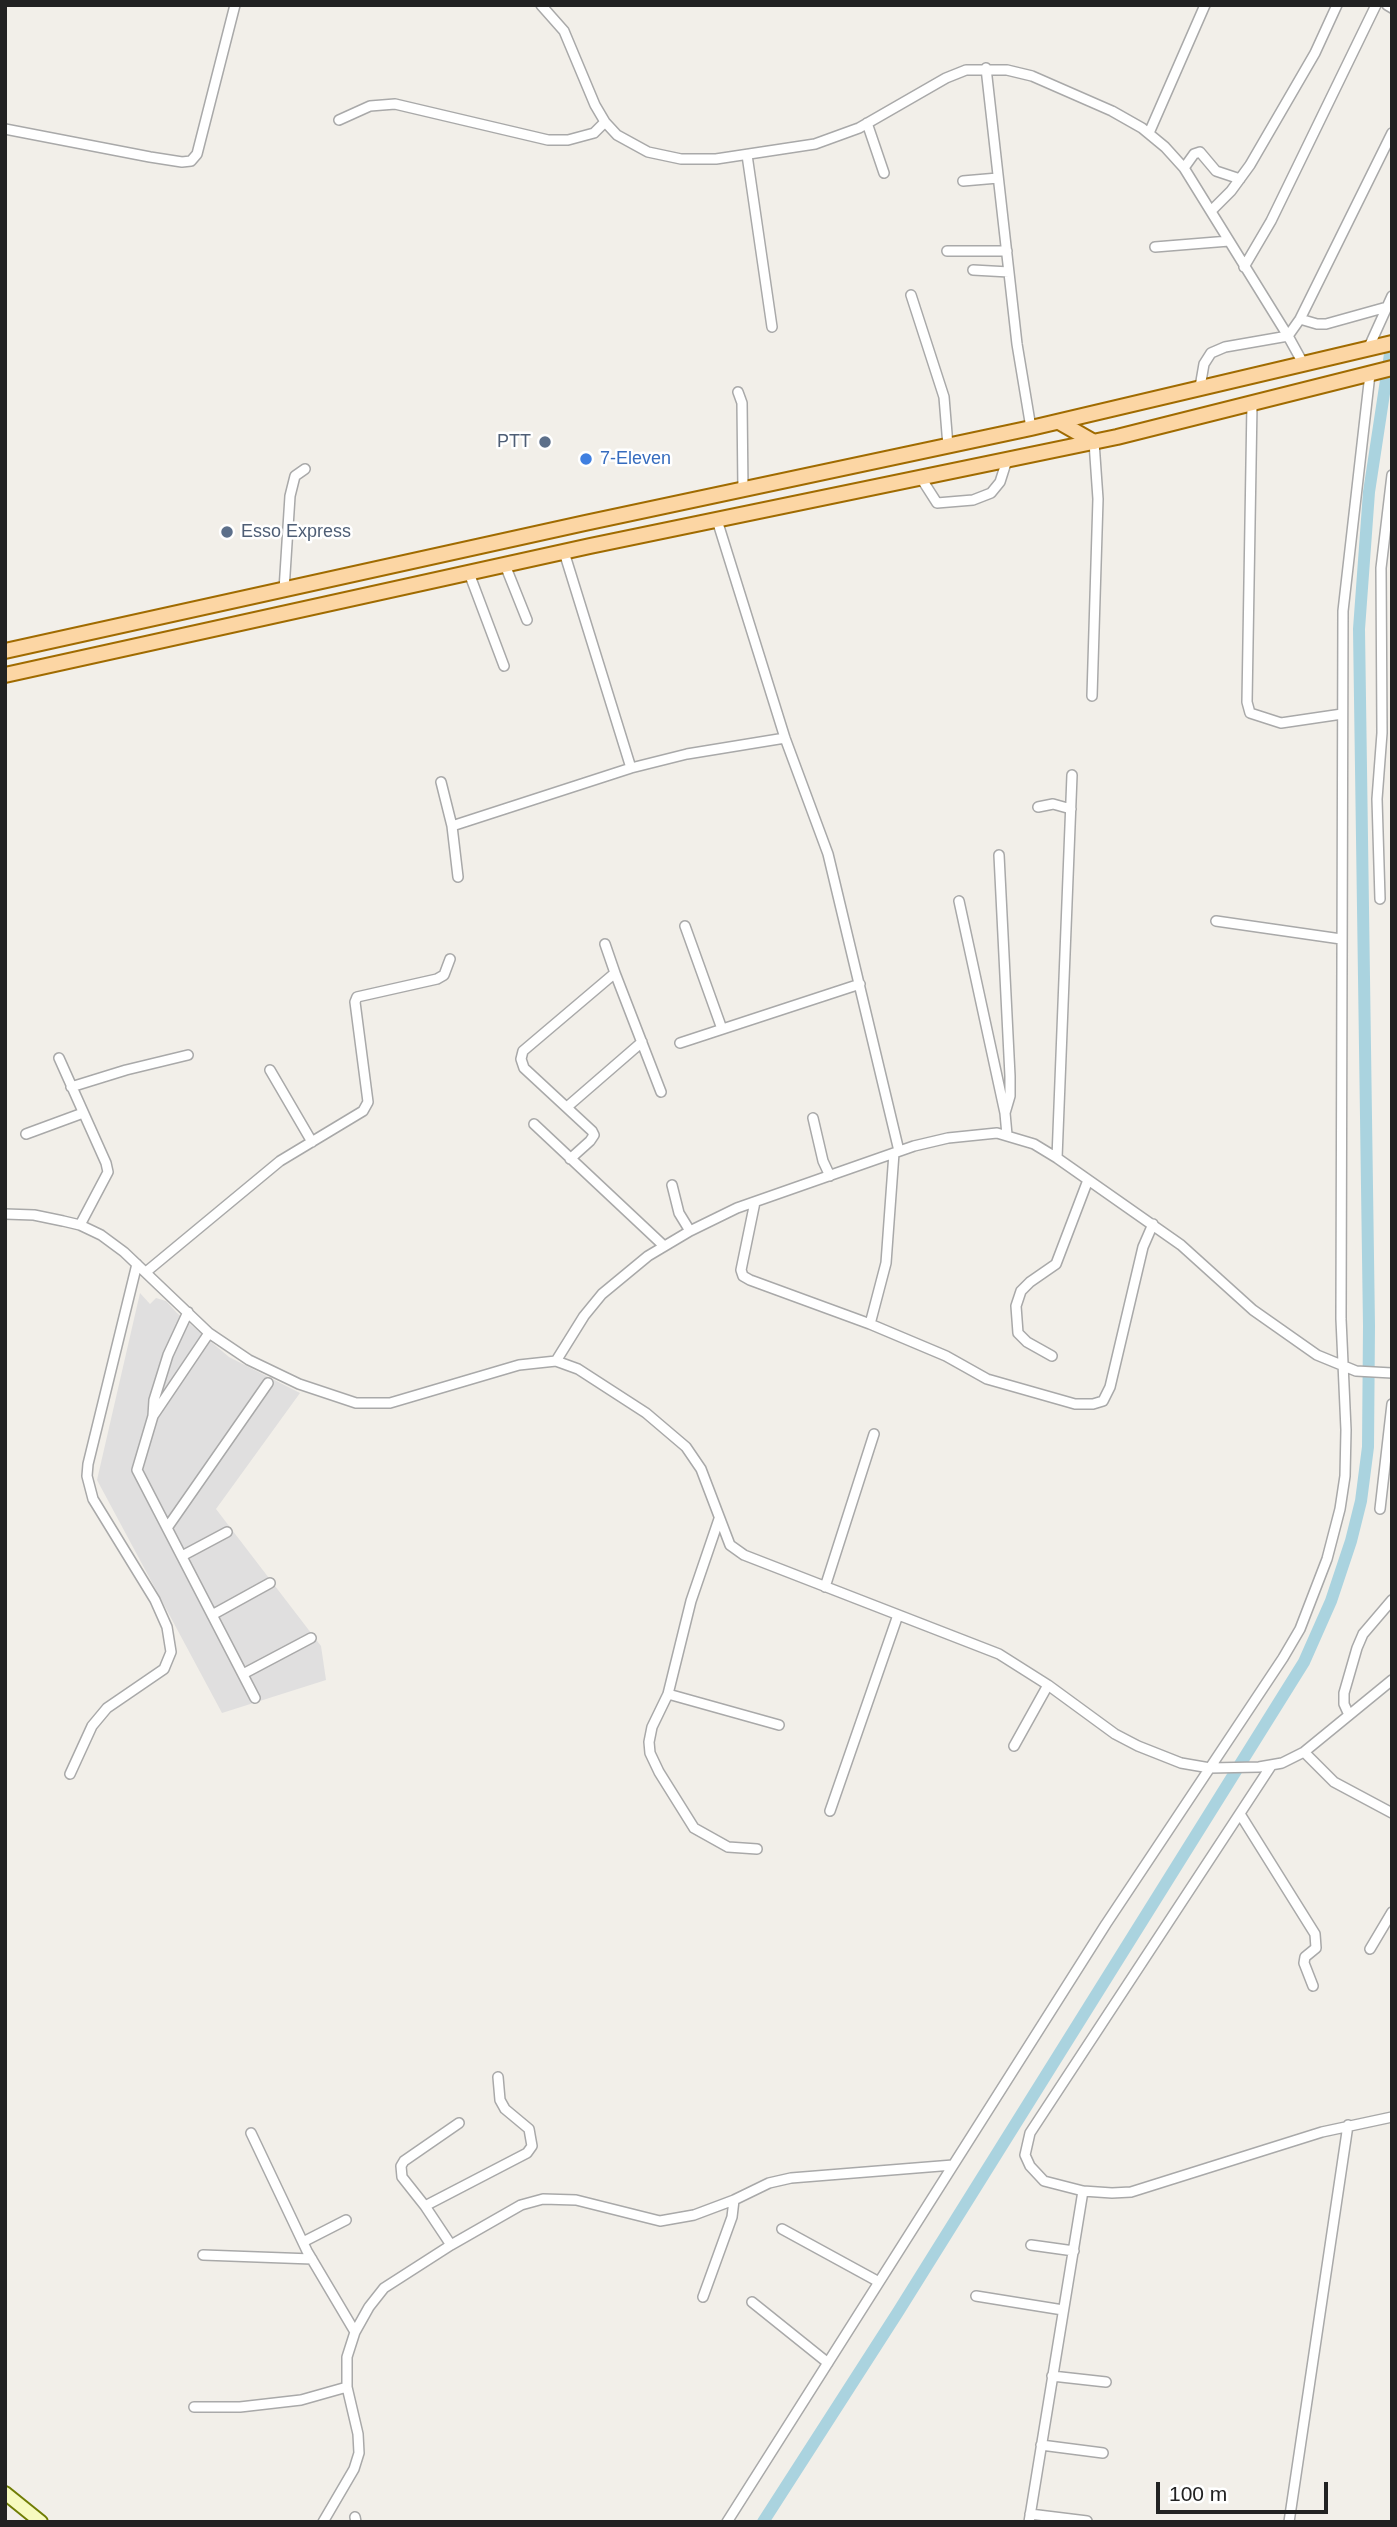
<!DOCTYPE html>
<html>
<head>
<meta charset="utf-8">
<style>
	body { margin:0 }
	#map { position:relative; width:1397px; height:2527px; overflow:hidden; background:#f2efe9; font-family:Arial,sans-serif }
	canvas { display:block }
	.frame { position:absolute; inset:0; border:7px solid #222; pointer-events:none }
	.scale { position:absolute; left:1156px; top:2482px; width:172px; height:32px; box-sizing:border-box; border:4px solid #222; border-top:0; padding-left:9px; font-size:21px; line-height:24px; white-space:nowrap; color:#222; -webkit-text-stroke:5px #fff; paint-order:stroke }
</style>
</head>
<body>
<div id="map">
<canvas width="1397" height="2527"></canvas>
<div class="frame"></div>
<div class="scale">100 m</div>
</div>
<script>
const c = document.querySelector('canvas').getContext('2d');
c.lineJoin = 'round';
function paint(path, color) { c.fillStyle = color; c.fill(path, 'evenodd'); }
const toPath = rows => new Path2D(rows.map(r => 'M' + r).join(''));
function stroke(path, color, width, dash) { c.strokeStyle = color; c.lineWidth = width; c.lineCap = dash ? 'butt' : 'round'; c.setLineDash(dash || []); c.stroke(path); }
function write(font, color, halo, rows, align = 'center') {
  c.font = font + ' Arial,sans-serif'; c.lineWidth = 5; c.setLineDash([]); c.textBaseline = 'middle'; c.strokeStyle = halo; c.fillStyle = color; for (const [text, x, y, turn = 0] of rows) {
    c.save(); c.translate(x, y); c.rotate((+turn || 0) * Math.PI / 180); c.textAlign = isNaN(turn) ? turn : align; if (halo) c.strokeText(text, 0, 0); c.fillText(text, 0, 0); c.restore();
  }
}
paint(toPath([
	[140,1293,150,1304,156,1298,166,1301,177,1313,229,1357,300,1393,216,1509,321,1646,326,1680,222,1713,97,1480]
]), '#e0dfdf');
stroke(toPath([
	[763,2522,898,2312,1304,1662,1331,1601,1351,1541,1361,1501,1368,1447,1369,1326,1359,629,1369,492,1392,341]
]), '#aad3df', 12);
const street = toPath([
	[541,5,564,31,595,105,605,122,617,135,648,152,681,159,716,159,815,144,859,128,946,78,966,70,1007,70,1032,76,1112,111,1142,128,1165,147,1184,168,1288,336,1304,365],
	[1387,5,1392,8],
	[986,68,1017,344,1031,428],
	[339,120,370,106,395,104,548,140,568,140,594,133,605,122],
	[867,123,884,173],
	[5,129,150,157,182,162,191,161,197,154,235,5],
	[1149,133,1205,5],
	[747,155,772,327],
	[1184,168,1194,154,1200,152,1216,171,1240,179],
	[963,181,998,178],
	[1211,211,1231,191,1250,165,1315,53,1337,5],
	[1155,247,1229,241],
	[947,251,1007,251],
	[1244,267,1271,221,1376,5],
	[973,270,1009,272],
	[911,295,944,397,948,446],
	[1300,319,1317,324,1326,324,1387,307],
	[1368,349,1392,296],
	[1200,387,1204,364,1211,353,1225,347,1288,336,1300,319,1392,133],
	[738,392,742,403,743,490],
	[1252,404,1247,702,1250,713,1281,723,1342,714],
	[921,478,937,503,973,500,991,493,1000,482,1007,460],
	[717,520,785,738,828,854,899,1151],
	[564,552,631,768],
	[505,565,527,620],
	[469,573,504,666],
	[284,590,290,496,295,476,305,469],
	[1092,696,1098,499,1094,442],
	[441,782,452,826,458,877],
	[1038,807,1053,804,1071,809],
	[452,826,631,768,687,754,785,738],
	[999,855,1010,1076,1010,1096,1005,1113],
	[1380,899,1377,799,1382,733,1381,568,1392,475],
	[959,901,1005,1113,1007,1135],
	[1216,921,1341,939],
	[685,926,722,1029],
	[605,944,615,973],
	[680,1043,860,984],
	[59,1058,106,1163,108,1172,80,1225],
	[270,1070,312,1142],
	[71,1087,126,1070,188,1055],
	[567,1107,642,1042],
	[813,1118,823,1161,830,1176],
	[534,1124,664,1246],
	[26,1134,83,1113],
	[1057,1158,1072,775],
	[570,1159,590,1141,594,1135,592,1131,524,1068,521,1059,523,1051,615,973,661,1092],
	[672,1185,679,1213,690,1231],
	[755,1202,741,1270,743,1276,750,1280,870,1324,946,1356,987,1379,1075,1404,1093,1404,1103,1401,1110,1387,1143,1247,1153,1224],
	[5,1214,34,1215,63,1221,80,1225,101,1235,124,1252,209,1333,249,1360,299,1384,356,1403,390,1403,519,1365,556,1361,578,1369,646,1413,686,1447,701,1469,730,1545,744,1555,999,1654,1048,1685,1115,1734,1138,1746,1181,1763,1210,1768,1259,1767,1282,1763,1304,1752,1392,1680],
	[146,1272,280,1161,363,1111,368,1102,355,1002,357,997,437,979,444,975,450,959],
	[188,1312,168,1355,154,1400,153,1416,137,1470,255,1698],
	[870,1324,886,1263,894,1153],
	[1052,1356,1027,1342,1018,1333,1016,1306,1021,1291,1030,1282,1056,1264,1088,1180],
	[556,1361,584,1316,602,1294,648,1256,690,1231,737,1208,914,1146,948,1138,997,1133,1034,1144,1057,1158,1181,1245,1253,1310,1317,1355,1356,1371,1392,1373],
	[153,1416,209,1333],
	[1380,1509,1392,1404],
	[719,1519,691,1601,668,1694,652,1727,649,1742,650,1753,659,1772,694,1828,728,1847,757,1849],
	[167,1528,268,1383],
	[182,1556,227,1532],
	[825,1587,874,1434],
	[212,1615,270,1583],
	[243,1674,311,1638],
	[668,1694,779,1725],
	[1349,1715,1344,1704,1344,1693,1357,1648,1363,1634,1392,1600],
	[1014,1746,1048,1685],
	[1304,1752,1334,1782,1392,1813],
	[1271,1766,1030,2133,1025,2155,1030,2166,1044,2181,1083,2191,1112,2193,1131,2192,1322,2132,1392,2117],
	[70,1774,92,1726,107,1708,164,1669,171,1652,167,1627,155,1600,93,1499,87,1476,88,1464,137,1264],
	[830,1811,898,1615],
	[1240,1814,1315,1934,1316,1948,1305,1957,1304,1963,1313,1986],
	[1370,1949,1392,1912],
	[251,2133,307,2251,355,2332],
	[425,2206,527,2153,532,2146,529,2129,505,2109,500,2100,498,2077],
	[782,2229,879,2282],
	[303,2242,346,2220],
	[451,2245,425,2206,402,2177,401,2166,404,2161,459,2123],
	[1031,2245,1074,2251],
	[203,2255,312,2259],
	[976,2296,1063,2310],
	[703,2297,732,2217,734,2200],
	[752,2302,828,2363],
	[1052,2376,1106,2382],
	[194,2407,240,2407,301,2400,347,2387],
	[1041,2445,1103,2453],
	[1030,2514,1087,2521],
	[355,2517,356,2522],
	[323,2522,354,2469,359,2453,358,2434,347,2387,347,2357,355,2332,369,2307,384,2288,451,2245,521,2205,543,2199,576,2200,660,2221,694,2215,734,2200,769,2183,791,2178,953,2165],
	[727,2522,1106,1924,1283,1658,1300,1629,1327,1559,1340,1509,1345,1476,1346,1430,1341,1319,1343,611,1370,374],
	[1029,2522,1083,2191],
	[1289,2522,1348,2125]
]);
const secondary = toPath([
	[5,2493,41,2522]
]);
const primary = toPath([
	[1059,422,1094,442],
	[5,651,585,523,1031,428,1392,343],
	[5,675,590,546,1117,437,1392,368]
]);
stroke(street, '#a9a9a9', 12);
stroke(secondary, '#707d05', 16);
stroke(primary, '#a06b00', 18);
stroke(street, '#fff', 9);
stroke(secondary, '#f7fabf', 12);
stroke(primary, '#fcd6a4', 14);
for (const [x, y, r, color] of [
	[545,442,7,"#5c6f8a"],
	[586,459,7,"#3f7fe0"],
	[227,532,7,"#5c6f8a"]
]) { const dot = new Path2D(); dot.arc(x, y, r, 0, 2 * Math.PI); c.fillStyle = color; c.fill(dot); stroke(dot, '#fff', 2.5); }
write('18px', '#4e5e75', '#fff', [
	["PTT",531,442],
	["Esso Express",241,532,"left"]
], 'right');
write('18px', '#366cbe', '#fff', [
	["7-Eleven",600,459]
], 'left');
</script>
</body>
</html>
